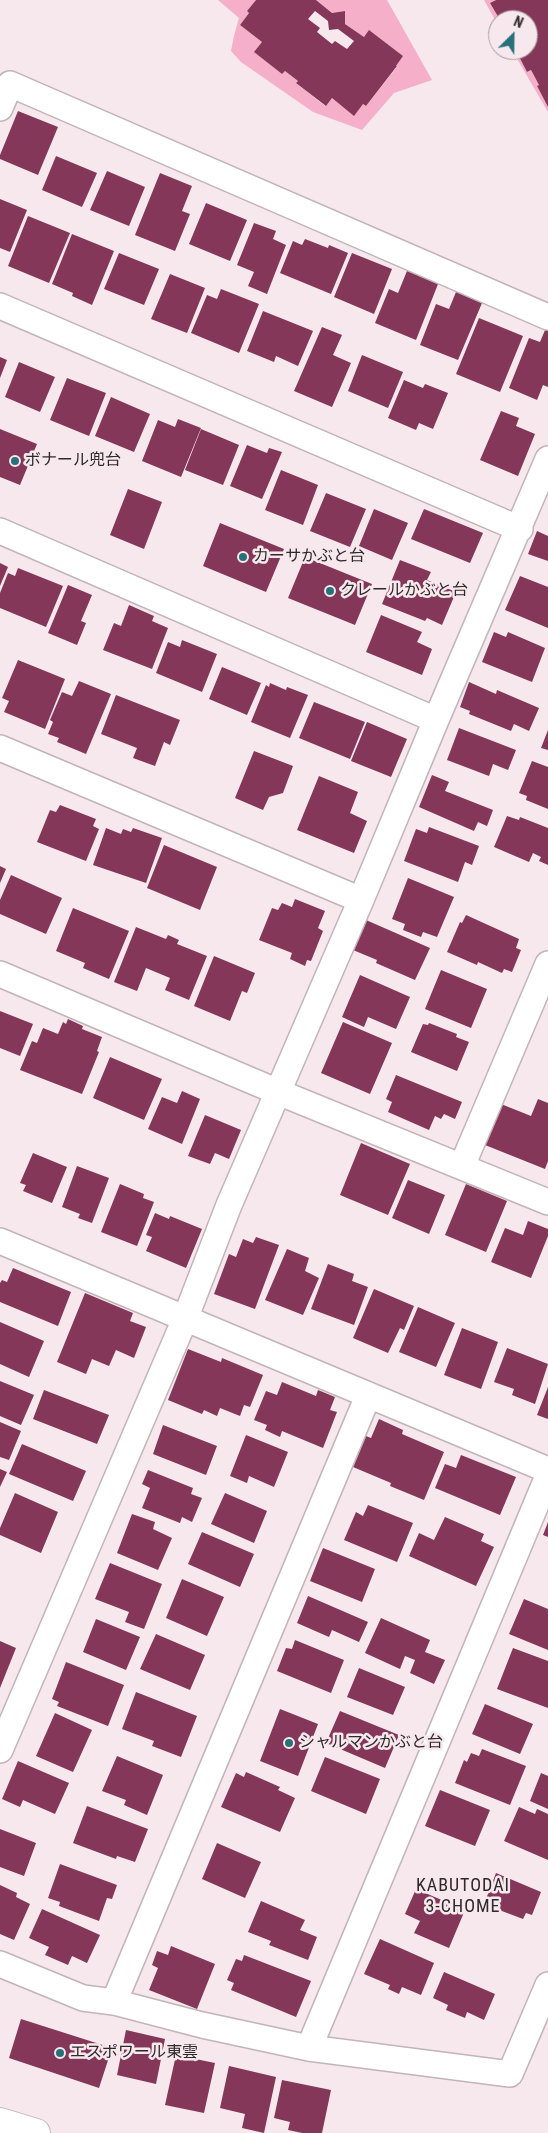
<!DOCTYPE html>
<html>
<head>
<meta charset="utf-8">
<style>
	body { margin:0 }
	#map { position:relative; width:548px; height:2133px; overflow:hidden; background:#f7e8ed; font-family:"Roboto Condensed",sans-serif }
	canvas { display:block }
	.north { position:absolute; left:488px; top:10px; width:50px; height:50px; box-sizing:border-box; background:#f7e8ed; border:1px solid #a79c9f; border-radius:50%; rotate:23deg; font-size:14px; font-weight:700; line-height:20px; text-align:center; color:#2e292a }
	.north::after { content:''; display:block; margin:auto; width:18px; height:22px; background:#287179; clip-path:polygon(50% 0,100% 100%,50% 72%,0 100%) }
</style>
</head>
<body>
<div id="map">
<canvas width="548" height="2133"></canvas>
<div class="north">N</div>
</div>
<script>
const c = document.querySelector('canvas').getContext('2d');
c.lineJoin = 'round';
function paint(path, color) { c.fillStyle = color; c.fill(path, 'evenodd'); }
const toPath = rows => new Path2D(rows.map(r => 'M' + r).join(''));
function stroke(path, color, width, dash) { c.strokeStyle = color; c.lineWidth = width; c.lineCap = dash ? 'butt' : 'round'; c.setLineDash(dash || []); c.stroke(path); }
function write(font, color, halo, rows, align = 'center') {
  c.font = font + ' "Roboto Condensed","Noto Sans JP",sans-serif'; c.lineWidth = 5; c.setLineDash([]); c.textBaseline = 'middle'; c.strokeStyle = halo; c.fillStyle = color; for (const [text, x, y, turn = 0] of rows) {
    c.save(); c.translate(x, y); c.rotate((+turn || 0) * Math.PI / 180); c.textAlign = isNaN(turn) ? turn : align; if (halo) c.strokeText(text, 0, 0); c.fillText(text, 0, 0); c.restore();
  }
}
paint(toPath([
	[218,0,256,0,247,11,249,13,240,25,262,42,255,52,282,74,285,71,298,81,296,83,325,106,332,98,354,115,363,104,366,106,397,67,396,66,403,56,370,31,364,37,345,24,345,11,332,13,316,0,387,0,432,80,394,93,362,130,313,112,241,62,231,51,234,36,239,18],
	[484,0,496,0,490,3,500,20,498,25],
	[512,50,518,50,516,52,527,72,531,70,539,85,537,86,548,107,548,112]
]), '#f5afc8');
paint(toPath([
	[256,0,316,0,332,13,345,11,345,24,364,37,369,30,403,56,396,66,397,66,366,106,363,104,354,116,332,98,326,106,296,83,298,81,285,71,282,74,254,52,262,42,240,25,249,13,247,11],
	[315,11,328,21,329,30,338,29,354,41,347,49,335,41,332,44,317,32,320,28,308,19],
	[496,0,548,0,548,107,537,86,539,85,531,70,527,72,516,51,528,50,528,20,500,20,490,3],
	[18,111,58,127,38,175,0,159,0,155],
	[56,156,97,173,82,207,42,190],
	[107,171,145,187,129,226,90,210],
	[160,173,192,186,182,211,190,214,175,251,135,235],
	[0,199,27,210,10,252,0,248],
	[206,203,247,220,230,261,189,244],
	[28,216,70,233,49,283,8,266],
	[254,223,276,231,273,239,286,245,267,294,248,286,254,272,237,265],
	[72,234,114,251,92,305,72,296,73,293,52,284],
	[305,239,328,248,329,245,348,253,331,294,280,273,293,241,302,245],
	[119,253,159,269,144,305,104,289],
	[352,253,392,269,374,314,334,297],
	[407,271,438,284,416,340,375,323,389,289,398,293],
	[170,274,205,288,187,333,151,319],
	[221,289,259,304,239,353,191,333,207,295,217,299],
	[456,292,482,303,458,360,420,345,436,304,449,309],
	[263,311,313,331,298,366,276,356,274,362,247,351],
	[479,318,523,336,500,392,456,374],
	[548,323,548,387,543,385,537,400,509,388,529,338,540,342],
	[322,327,342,335,333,355,351,363,332,407,294,391],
	[362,355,403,372,388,408,348,391],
	[0,357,7,360,0,378],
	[19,362,55,377,40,412,5,397],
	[67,378,106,393,89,436,50,420],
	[404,380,423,388,425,384,448,393,433,429,419,423,416,430,388,418],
	[111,397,150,414,134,452,95,436],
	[501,411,519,418,516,426,535,434,518,476,480,460],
	[178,419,201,428,181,477,142,461,158,420,175,427],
	[0,429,37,444,20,485,0,477],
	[201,429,239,445,223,485,185,470],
	[247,445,267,453,269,448,282,452,262,499,230,486],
	[281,470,318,485,303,525,265,510],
	[128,489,162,502,144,549,110,535],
	[326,493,366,509,350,547,310,531],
	[374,509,408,523,392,560,359,546],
	[424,509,483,533,470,563,411,539],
	[220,523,284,549,266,592,203,566],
	[537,531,548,536,548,561,528,554],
	[305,557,372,584,355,625,288,598],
	[400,560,431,572,427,580,456,592,442,625,427,618,425,621,382,604],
	[0,563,8,567,0,586],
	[18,568,63,586,46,627,0,608,0,593,8,573,15,576],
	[520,576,548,587,548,628,505,610],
	[68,585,92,595,81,621,86,623,77,645,48,633],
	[129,605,154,616,152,621,168,628,152,669,103,650,114,623,121,626],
	[381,615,422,632,417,642,432,649,422,675,366,652],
	[494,632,506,637,508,632,545,648,532,682,482,662],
	[182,640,217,654,202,692,156,673,168,642,180,647],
	[18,660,65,679,45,729,4,712,9,701,2,698],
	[222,667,261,683,247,715,209,699],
	[79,681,111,694,86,754,57,742,59,738,48,734,53,722,50,720,62,692,72,696],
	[469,682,496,694,497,690,539,708,529,731,514,724,511,731,469,714,470,711,460,707],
	[270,683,286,690,287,687,308,695,290,738,251,722,266,685,269,687],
	[116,695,180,720,170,745,164,742,155,766,133,758,137,748,101,734],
	[314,702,365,722,350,759,299,738],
	[367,722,407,739,391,777,351,761],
	[459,728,516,750,508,770,493,764,489,776,447,760],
	[548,730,548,750,541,748],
	[254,751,293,766,283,793,269,797,263,810,235,798],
	[532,761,548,767,548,809,526,800,527,796,519,793],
	[432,775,449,782,445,791,493,810,487,826,478,822,474,831,419,807],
	[319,776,358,792,350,813,367,821,354,853,297,830],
	[60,805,96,819,93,826,99,829,86,861,37,842,50,810,56,812],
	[507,816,519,820,520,817,548,828,548,865,539,861,541,857,533,853,529,862,494,847],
	[429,827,479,846,472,865,465,862,458,882,404,861,416,829,427,833],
	[106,828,121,834,123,829,131,832,133,828,162,838,146,883,93,865],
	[164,845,217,867,200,910,147,888],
	[0,866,6,869,0,883],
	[11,875,62,898,46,934,0,914,0,900],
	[408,878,454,897,437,937,423,932,421,937,403,930,405,924,392,919],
	[295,899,325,911,318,928,323,931,311,961,307,960,305,966,290,959,292,953,259,940,272,908,278,910,282,903,292,907],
	[73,908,129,931,109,979,83,968,85,963,56,951],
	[466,915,519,939,516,948,521,950,512,972,504,969,502,973,478,962,477,965,447,952,460,922,462,923],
	[366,920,430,948,415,980,376,963,377,960,353,950],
	[136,927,166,939,168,935,179,940,177,944,207,956,189,1000,165,990,170,978,146,968,137,991,114,982],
	[214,956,255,973,247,993,242,991,230,1021,194,1006],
	[441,970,487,989,471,1028,425,1009],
	[360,975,410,997,396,1029,368,1017,364,1027,342,1017],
	[0,1011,33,1024,20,1056,0,1048],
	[68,1019,83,1026,82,1029,102,1037,97,1051,99,1052,82,1094,20,1070,32,1041,37,1043,43,1028,58,1034,63,1022,66,1024],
	[343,1022,392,1043,370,1094,321,1073],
	[429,1023,457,1034,456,1037,469,1042,457,1071,411,1052,423,1024,428,1025],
	[110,1057,162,1079,144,1120,93,1098],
	[396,1075,462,1102,455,1119,444,1114,441,1119,435,1116,429,1130,388,1112,392,1102,386,1099],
	[182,1091,200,1099,182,1144,148,1129,162,1097,177,1103],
	[538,1099,548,1103,548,1161,545,1169,485,1145,501,1104,531,1116],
	[205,1115,241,1130,229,1159,215,1153,210,1164,188,1156],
	[361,1143,410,1164,388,1215,340,1195],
	[33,1153,67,1167,52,1203,23,1191,26,1185,20,1183],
	[77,1166,109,1178,92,1223,78,1218,80,1214,62,1207],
	[408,1180,445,1195,429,1234,392,1218],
	[120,1184,144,1194,143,1198,154,1202,137,1246,101,1232],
	[466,1184,507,1201,486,1252,445,1235],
	[155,1213,169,1219,170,1216,202,1229,186,1268,146,1251,152,1237,146,1235],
	[528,1221,548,1229,548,1236,531,1278,491,1262,505,1228,523,1235],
	[256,1237,279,1245,255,1309,214,1294,229,1254,236,1257,243,1239,253,1243],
	[287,1249,309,1258,305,1271,319,1278,303,1315,265,1300],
	[328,1264,354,1274,352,1281,368,1287,354,1325,311,1309],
	[13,1268,71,1292,58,1326,0,1302,0,1283,2,1280,7,1282],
	[374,1289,414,1306,404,1330,400,1328,388,1353,353,1338],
	[85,1293,133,1313,130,1321,146,1327,134,1358,116,1350,109,1366,92,1359,86,1374,57,1362],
	[418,1307,455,1323,436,1367,399,1352],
	[0,1322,44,1341,29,1377,0,1364],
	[462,1328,498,1342,481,1389,444,1375],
	[507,1348,548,1364,535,1404,512,1395,514,1389,494,1382],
	[188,1349,221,1362,222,1358,263,1375,250,1407,244,1405,240,1416,220,1408,217,1416,204,1410,202,1414,168,1400],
	[0,1381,34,1395,21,1425,0,1416],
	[282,1382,316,1396,318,1390,335,1397,330,1410,337,1412,323,1448,282,1431,280,1437,265,1430,267,1425,254,1420,266,1391,277,1395],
	[548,1387,548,1419,537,1415],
	[44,1390,109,1415,97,1444,33,1419],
	[379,1419,403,1430,402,1434,444,1452,424,1500,390,1486,391,1483,353,1467,366,1436,371,1438],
	[0,1422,21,1431,9,1460,0,1457],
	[163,1425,217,1446,206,1475,153,1454],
	[246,1435,288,1452,274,1487,249,1476,247,1483,230,1476],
	[22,1444,86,1471,73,1501,9,1474],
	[461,1455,516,1477,500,1515,435,1488,445,1464,456,1468],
	[0,1469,7,1472,0,1487],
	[148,1470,193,1488,191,1494,202,1498,192,1522,182,1517,180,1523,142,1508,150,1488,142,1484],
	[15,1493,58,1512,41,1553,0,1535,0,1528],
	[225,1493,267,1511,254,1543,211,1524],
	[368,1505,413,1523,397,1562,344,1540,356,1512,363,1516],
	[132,1514,155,1522,153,1529,172,1538,158,1570,117,1553],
	[445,1517,484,1534,481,1541,494,1547,476,1586,409,1556,419,1533,434,1540],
	[548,1522,548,1537,543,1535],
	[202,1532,254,1554,240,1587,188,1564],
	[323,1548,375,1569,362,1602,310,1581],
	[110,1563,162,1584,144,1629,125,1622,129,1612,95,1599],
	[182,1579,224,1597,207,1636,166,1618],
	[308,1596,368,1622,359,1642,332,1630,329,1637,297,1623],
	[524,1599,548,1609,548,1650,509,1634],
	[381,1618,430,1640,425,1652,445,1660,434,1684,410,1673,415,1660,405,1656,400,1669,365,1653],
	[96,1619,140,1637,126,1670,83,1652],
	[156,1634,205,1655,190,1690,140,1669],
	[295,1640,344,1660,331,1693,277,1671,286,1648,292,1649],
	[0,1641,16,1648,0,1688],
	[513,1648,548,1661,548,1708,497,1689],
	[66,1662,124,1685,108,1726,57,1706,59,1702,52,1699],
	[359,1668,405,1687,393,1715,347,1697],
	[136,1692,197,1716,181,1757,152,1746,154,1741,122,1729],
	[485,1704,533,1724,520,1754,472,1734],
	[280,1709,318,1724,298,1776,260,1761],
	[340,1711,399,1735,385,1768,326,1743],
	[55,1713,92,1730,73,1772,36,1756],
	[482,1749,526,1766,510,1805,455,1783,464,1760,467,1762,471,1753,479,1756],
	[117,1756,163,1775,147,1815,124,1805,126,1800,102,1791],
	[325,1757,380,1779,366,1814,311,1791],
	[18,1761,69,1783,55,1814,23,1800,20,1807,2,1799],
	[246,1772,280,1787,278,1790,295,1798,280,1832,221,1807,236,1773,244,1777],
	[541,1773,548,1776,548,1809,530,1801],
	[440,1790,490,1810,475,1846,425,1826],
	[87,1806,148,1829,135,1862,117,1856,116,1859,73,1843],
	[519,1807,535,1814,537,1809,548,1814,548,1860,504,1841],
	[0,1829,36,1843,24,1876,0,1867],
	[217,1843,261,1862,245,1898,202,1879],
	[60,1864,117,1885,112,1899,107,1898,99,1921,59,1906,60,1902,48,1898],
	[496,1873,541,1892,532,1915,526,1913,523,1919,494,1908,496,1903,486,1899],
	[0,1885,17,1893,16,1897,30,1904,14,1940,0,1934],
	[416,1889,465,1910,449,1948,414,1933,420,1921,405,1914],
	[261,1901,305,1920,300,1930,317,1937,308,1960,269,1945,271,1941,248,1932],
	[42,1909,100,1935,87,1963,72,1956,68,1965,45,1955,49,1947,29,1938],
	[380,1939,434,1963,421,1995,402,1987,399,1994,388,1989,390,1985,364,1974],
	[171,1946,215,1964,197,2009,149,1990,158,1968,152,1965,157,1951,168,1955],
	[244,1955,311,1981,296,2017,231,1990,234,1983,227,1980,236,1959,242,1961],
	[444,1972,495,1994,484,2020,467,2012,465,2018,446,2010,448,2005,433,1998],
	[21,2019,112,2048,99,2088,9,2058],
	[126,2030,165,2039,156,2084,117,2075],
	[176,2055,215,2063,204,2113,165,2105],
	[229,2066,276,2077,264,2133,242,2128,245,2114,220,2108],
	[282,2080,331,2090,322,2133,302,2133,288,2130,290,2122,274,2118]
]), '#853759');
const street = toPath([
	[0,108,10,84,548,317],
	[0,306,520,529],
	[0,531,436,720],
	[0,748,361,900],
	[0,974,278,1092,548,1202],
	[462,1166,548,964],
	[0,1241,548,1470],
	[0,1750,185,1319,229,1205,361,900,436,720,548,459],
	[0,1964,83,1998,114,2002,202,2025,309,2048,510,2074,548,1985],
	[114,2002,368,1396],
	[309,2048,548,1476]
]);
const secondary = toPath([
	[0,2122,36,2133]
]);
stroke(street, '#c2b4b9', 28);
stroke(secondary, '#c2b4b9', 30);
stroke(street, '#fff', 25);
stroke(secondary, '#fff', 28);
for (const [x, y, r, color] of [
	[15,461,5,"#287179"],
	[243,557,5,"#287179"],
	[330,591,5,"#287179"],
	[289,1743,5,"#287179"],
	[60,2053,5,"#287179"]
]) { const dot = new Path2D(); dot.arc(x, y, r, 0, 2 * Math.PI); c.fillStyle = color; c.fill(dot); stroke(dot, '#f7e8ed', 2); }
write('16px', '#2e292a', '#f7e8ed', [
	["ボナール兜台",25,461],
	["カーサかぶと台",253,557],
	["クレールかぶと台",340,591],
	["シャルマンかぶと台",299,1743],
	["エスポワール東雲",70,2053]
], 'left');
c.letterSpacing = '1px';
write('18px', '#2e292a', '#f7e8ed', [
	["KABUTODAI",463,1886],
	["3-CHOME",463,1907]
]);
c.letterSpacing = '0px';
</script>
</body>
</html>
